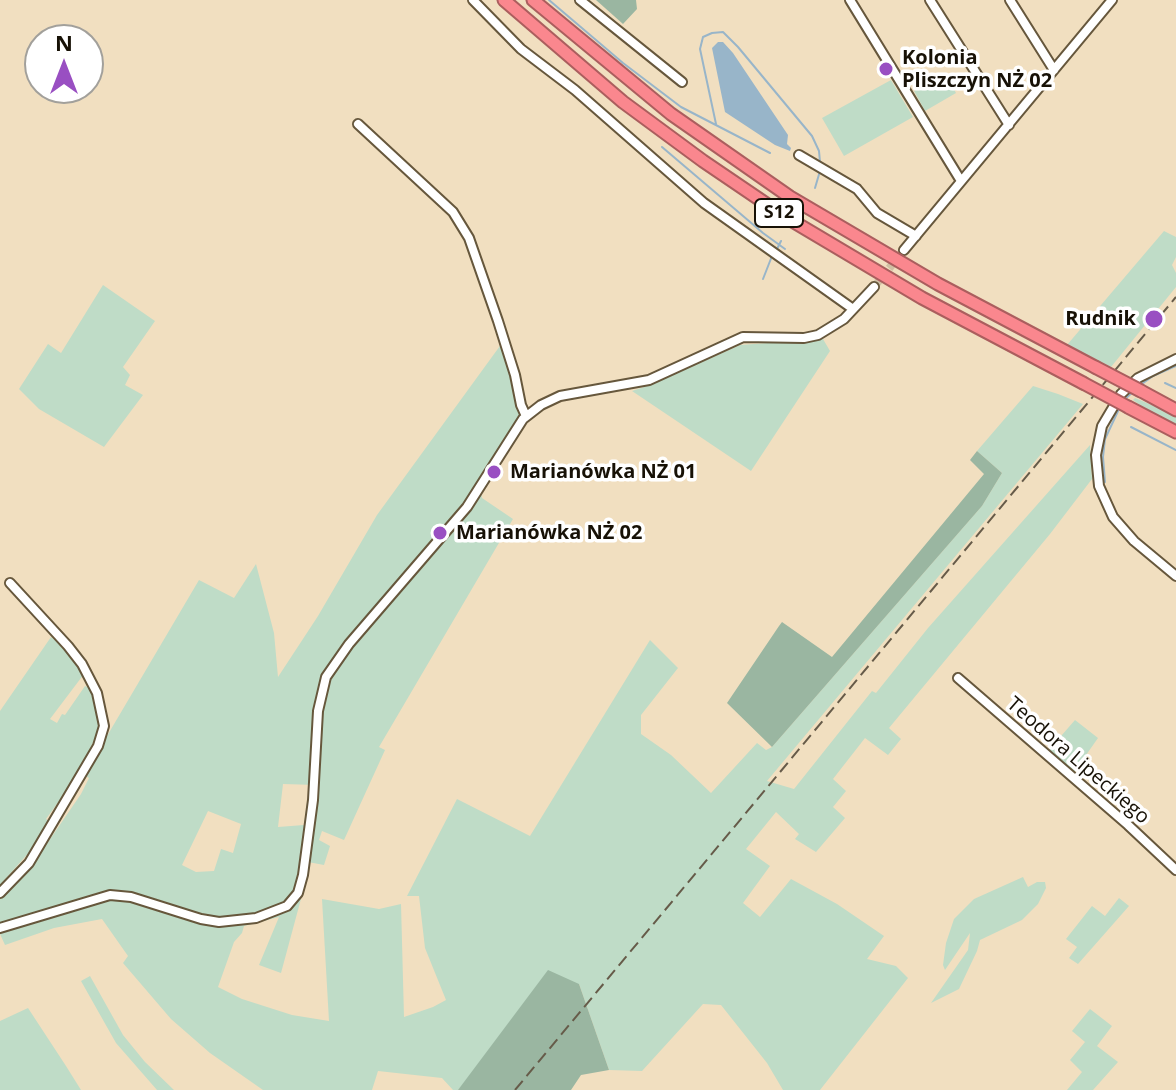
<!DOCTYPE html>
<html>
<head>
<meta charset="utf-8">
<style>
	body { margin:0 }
	#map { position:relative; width:1176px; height:1090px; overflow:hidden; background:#f1dfc0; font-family:"Open Sans",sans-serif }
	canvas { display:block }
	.north { position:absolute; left:24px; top:24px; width:80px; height:80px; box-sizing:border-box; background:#fff; border:2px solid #a2a09b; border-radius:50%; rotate:0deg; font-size:22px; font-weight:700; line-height:32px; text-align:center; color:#171106 }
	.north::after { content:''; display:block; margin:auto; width:28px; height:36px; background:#994fc2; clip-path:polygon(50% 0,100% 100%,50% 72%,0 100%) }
</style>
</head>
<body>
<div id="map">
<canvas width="1176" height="1090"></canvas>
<div class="north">N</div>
</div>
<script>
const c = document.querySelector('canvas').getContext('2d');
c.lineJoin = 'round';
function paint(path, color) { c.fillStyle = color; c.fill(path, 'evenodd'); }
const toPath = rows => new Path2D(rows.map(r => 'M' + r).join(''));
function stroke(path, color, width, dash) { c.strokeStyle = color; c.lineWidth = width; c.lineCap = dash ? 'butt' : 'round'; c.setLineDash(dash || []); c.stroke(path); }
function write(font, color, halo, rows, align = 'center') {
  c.font = font + ' "Open Sans",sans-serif'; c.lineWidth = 7; c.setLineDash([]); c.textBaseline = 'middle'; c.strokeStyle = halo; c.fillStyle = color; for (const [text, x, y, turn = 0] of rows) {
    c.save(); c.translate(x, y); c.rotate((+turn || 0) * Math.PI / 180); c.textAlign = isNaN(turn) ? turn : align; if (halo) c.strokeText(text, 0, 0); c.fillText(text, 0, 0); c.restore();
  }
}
paint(toPath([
	[945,73,956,93,925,111,914,91],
	[891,80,913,117,844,156,822,118],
	[1164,231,1176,237,1176,257,1172,265,1176,273,1176,287,1111,367,1067,345],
	[103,285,155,321,123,367,130,375,125,385,143,395,104,447,39,409,19,389,48,344,61,353],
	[505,339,528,420,481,493,482,498,513,519,379,747,385,750,344,840,322,831,319,840,330,846,324,865,308,862,305,884,281,973,259,965,279,917,244,926,242,933,234,942,218,987,242,999,292,1015,329,1021,322,899,379,909,401,904,404,1017,433,1007,446,1000,425,948,419,896,407,896,457,799,530,836,650,640,678,668,641,715,641,734,671,755,711,793,757,743,766,750,772,747,982,506,1002,473,977,451,1033,386,1058,394,1083,404,767,781,794,789,872,691,876,693,928,628,1090,445,1092,479,1050,534,889,728,901,739,888,755,865,738,833,779,846,791,833,807,845,818,816,852,795,839,799,834,776,812,746,849,770,866,743,903,760,917,791,879,837,904,884,936,867,959,896,966,908,978,820,1090,783,1090,767,1063,721,1005,703,1004,642,1071,609,1070,579,984,458,1090,453,1090,442,1078,378,1071,372,1090,263,1090,210,1053,171,1019,123,963,128,956,102,919,54,928,5,945,0,934,0,899,35,861,81,794,89,778,84,775,199,580,234,598,256,564,274,633,278,677,318,616,377,515],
	[283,784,316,785,314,803,307,803,304,825,278,827],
	[208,811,241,824,233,853,221,849,214,871,196,872,182,865],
	[823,339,830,351,751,471,632,391,653,384,740,345],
	[1135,398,1176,415,1176,427,1156,417,1133,400],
	[51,637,72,654,84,674,50,719,57,723,62,714,65,715,85,686,91,689,98,703,102,725,73,782,46,819,51,822,41,839,0,885,0,711],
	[1075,720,1098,738,1072,775,1048,751],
	[1023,877,1028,887,1037,882,1045,882,1046,888,1038,904,1022,920,980,940,977,951,959,989,931,1003,968,950,970,933,945,970,943,965,946,943,954,919,974,899],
	[1119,898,1129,906,1078,964,1069,958,1077,947,1066,939,1092,906,1105,916],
	[90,976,123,1035,145,1062,174,1090,157,1090,116,1043,81,981],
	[28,1008,66,1066,81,1090,0,1090,0,1021],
	[1090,1009,1112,1026,1097,1046,1118,1062,1093,1090,1067,1090,1082,1072,1070,1060,1085,1042,1072,1031]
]), '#bfdcc7');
paint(toPath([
	[596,0,636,0,637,9,623,24],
	[977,451,1002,473,982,506,772,747,727,703,779,626,782,622,832,657,984,474,970,460],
	[548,970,579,984,609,1070,581,1075,571,1090,458,1090]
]), '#9ab6a1');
paint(toPath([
	[718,42,723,42,733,53,788,135,787,144,791,148,790,151,775,145,725,112,712,48]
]), '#98b5c9');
stroke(toPath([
	[549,0,623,63,681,107,770,153],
	[716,124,700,49,703,37,712,33,723,32,738,47,812,136,819,151,820,162],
	[662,147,763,233,785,249],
	[815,188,820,171],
	[777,249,781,241],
	[763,279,772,256],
	[1165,383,1176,388],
	[1139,386,1153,376,1176,366],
	[1124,400,1134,391],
	[1131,427,1176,450],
	[1105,482,1103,457,1105,439,1119,409]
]), '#98b5c9', 2);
stroke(toPath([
	[874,287,904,250]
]), '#d0c0a4', 8, [8, 4]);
const minor = toPath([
	[473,0,521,49,575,90,704,203,853,309],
	[580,0,682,82],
	[850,0,961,181],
	[930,0,1009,125],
	[1010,0,1054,70],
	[358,124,453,212,469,238,498,321,515,375,521,405,526,416],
	[799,155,857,189,877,213,916,236],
	[904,250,1112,0],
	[1176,359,1138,378,1121,394,1102,426,1096,455,1099,486,1113,517,1134,541,1176,576],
	[958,678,1128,825,1176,870],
	[0,893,29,863,98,746,104,726,97,693,82,664,68,646,10,583],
	[0,928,110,895,131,897,201,919,219,922,256,918,287,906,298,893,303,875,313,800,318,711,326,677,349,644,467,507,523,419,541,405,560,396,649,380,743,337,804,338,818,335,844,319,874,287]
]);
const highway = toPath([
	[504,0,623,102,703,161,784,216,922,298,1083,383],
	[533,0,671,114,790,197,938,284,1095,367],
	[1141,391,1176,410],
	[1128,407,1176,432]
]);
stroke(minor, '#66573c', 12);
stroke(highway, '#ab5e5e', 15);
stroke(minor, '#fff', 8);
stroke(highway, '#fa878e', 11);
stroke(toPath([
	[515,1090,1176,297]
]), '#665b49', 2, [12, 6]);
const highwayBridge = toPath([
	[1095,367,1141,391],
	[1083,383,1128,407]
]);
stroke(highwayBridge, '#ab5e5e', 15, []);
stroke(highwayBridge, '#fa878e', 11);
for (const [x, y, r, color] of [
	[886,69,8,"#994fc2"],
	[1154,319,10,"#994fc2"],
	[494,472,8,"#994fc2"],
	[440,533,8,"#994fc2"]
]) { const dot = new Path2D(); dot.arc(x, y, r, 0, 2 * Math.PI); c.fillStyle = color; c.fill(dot); stroke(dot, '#fff', 3); }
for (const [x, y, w] of [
	[779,213,48]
]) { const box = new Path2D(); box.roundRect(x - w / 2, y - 14, w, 28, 6); c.fillStyle = '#fff'; c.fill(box); stroke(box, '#171106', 2); }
write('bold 18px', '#171106', null, [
	["S12",779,213]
]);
write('bold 20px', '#171106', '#fff', [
	["Kolonia",902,58],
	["Pliszczyn NŻ 02",902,81],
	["Rudnik",1136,319,"right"],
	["Marianówka NŻ 01",510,472],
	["Marianówka NŻ 02",456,533]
], 'left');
write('20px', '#171106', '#fff', [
	["Teodora Lipeckiego",1078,761,41]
]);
</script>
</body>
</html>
